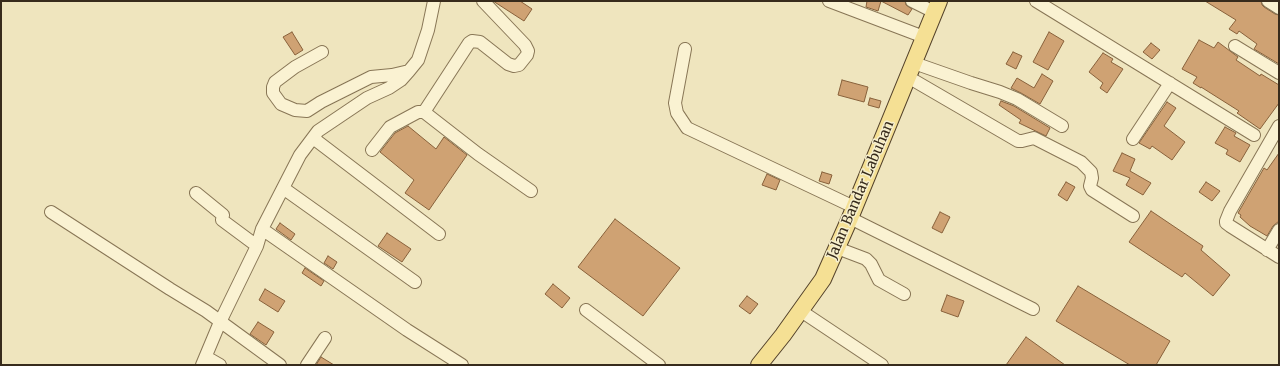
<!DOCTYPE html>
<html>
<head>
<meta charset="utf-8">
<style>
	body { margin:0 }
	#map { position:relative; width:1280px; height:366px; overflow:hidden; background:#efe5be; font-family:Merriweather,serif }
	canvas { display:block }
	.frame { position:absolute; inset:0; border:2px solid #372b1c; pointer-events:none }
</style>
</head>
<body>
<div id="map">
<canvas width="1280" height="366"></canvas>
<div class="frame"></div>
</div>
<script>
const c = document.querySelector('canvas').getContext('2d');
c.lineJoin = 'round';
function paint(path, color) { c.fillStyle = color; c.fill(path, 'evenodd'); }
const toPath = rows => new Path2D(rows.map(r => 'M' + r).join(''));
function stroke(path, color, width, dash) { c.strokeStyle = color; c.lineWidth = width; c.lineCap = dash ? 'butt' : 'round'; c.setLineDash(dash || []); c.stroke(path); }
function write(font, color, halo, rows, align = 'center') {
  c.font = font + ' Merriweather,serif'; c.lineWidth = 3; c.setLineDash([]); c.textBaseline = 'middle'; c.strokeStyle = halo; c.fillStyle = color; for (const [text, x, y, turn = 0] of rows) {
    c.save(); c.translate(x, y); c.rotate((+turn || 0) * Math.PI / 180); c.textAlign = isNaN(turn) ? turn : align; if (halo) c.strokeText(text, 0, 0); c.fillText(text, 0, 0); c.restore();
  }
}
const building = toPath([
	[493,1,520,1,532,9,524,21,493,1],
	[867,1,905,1,906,5,912,9,908,15,881,1,878,11,866,7,867,1],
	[1205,1,1261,1,1262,5,1264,7,1275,14,1279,15,1279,64,1254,49,1257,44,1239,31,1237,34,1229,29,1236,20,1205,1],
	[292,32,303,50,295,55,283,37,292,32],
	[1049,32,1064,41,1048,70,1033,62,1049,32],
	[1199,40,1214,48,1218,42,1238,57,1236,60,1260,76,1261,74,1279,85,1279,103,1260,129,1237,113,1239,111,1201,87,1201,88,1193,83,1197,77,1182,69,1199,40],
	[1151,43,1160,50,1152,59,1143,52,1151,43],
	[1013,52,1022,56,1016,69,1006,64,1013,52],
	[1103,53,1113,59,1111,62,1123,69,1107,93,1100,88,1103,83,1089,72,1103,53],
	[1042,74,1053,81,1040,104,1021,93,1011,88,1017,78,1034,88,1042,74],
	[842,80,868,87,864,102,838,95,842,80],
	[870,98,881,101,879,108,868,105,870,98],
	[1001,101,1014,106,1050,128,1046,136,1019,123,1021,120,999,105,1001,101],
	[1167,102,1176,108,1164,126,1185,142,1172,160,1152,146,1150,149,1139,143,1167,102],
	[408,126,436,149,444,137,467,155,429,210,405,193,414,180,380,152,395,133,408,126],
	[1225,127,1236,133,1234,136,1250,145,1240,162,1226,154,1228,150,1215,143,1225,127],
	[1122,153,1135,159,1130,171,1151,183,1143,195,1126,185,1130,178,1113,171,1122,153],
	[1279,153,1279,221,1273,226,1267,236,1250,226,1240,217,1241,215,1238,213,1264,168,1267,170,1279,153],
	[822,172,832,175,829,184,819,181,822,172],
	[767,174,780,180,776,190,762,185,767,174],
	[1066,182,1075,187,1067,201,1058,195,1066,182],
	[1206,182,1220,191,1212,201,1199,192,1206,182],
	[1151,211,1203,246,1201,250,1230,275,1213,296,1185,273,1182,277,1129,242,1151,211],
	[940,212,950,217,942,233,932,228,940,212],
	[615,219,680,268,643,316,578,267,615,219],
	[280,223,295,234,291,240,276,229,280,223],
	[387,233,411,249,402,262,378,246,387,233],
	[328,256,337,262,333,269,324,263,328,256],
	[305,268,324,281,321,286,302,273,305,268],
	[553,284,570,298,562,308,545,294,553,284],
	[1078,286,1170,341,1156,365,1130,365,1056,321,1078,286],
	[265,289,285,301,278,312,259,300,265,289],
	[947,295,964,301,958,317,941,311,947,295],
	[747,296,758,304,750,314,739,306,747,296],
	[258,322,274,332,266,345,250,334,258,322],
	[1026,337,1065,365,1006,365,1026,337],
	[321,357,334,365,316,365,321,357]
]);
paint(building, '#cfa273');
stroke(building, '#88613b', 1);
const minor = toPath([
	[829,1,924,37],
	[912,1,934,12],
	[1036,1,1254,135],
	[1268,1,1279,8],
	[1235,46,1279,73],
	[685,49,675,103,677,113,687,128,854,207],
	[322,52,295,67,275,82,273,87,273,93,281,104,295,110,307,111,321,102,371,77,392,75,409,71],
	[914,63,971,83,1000,92,1017,99,1062,126],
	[908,77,1018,141,1022,141,1034,138,1081,162,1091,172,1092,178,1090,186,1092,190,1133,216],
	[424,112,478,154,531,191],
	[1279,126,1230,211,1226,221,1226,223,1230,226,1279,257],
	[313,138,439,234],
	[1133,139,1170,83],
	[372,150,390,127,418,112,424,112,469,43,472,41,480,42,508,64,514,66,519,65,527,55,528,51,525,45,483,1],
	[283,188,415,282],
	[196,193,223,215,222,220,257,246],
	[51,212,170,289,206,311,280,365],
	[850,218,1033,309],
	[262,229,407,330,462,365],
	[837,248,866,259,871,264,879,280,904,294],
	[1267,250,1279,230],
	[586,310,659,365],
	[801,311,882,365],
	[206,357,220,365],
	[202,365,220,322,257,246,262,229,300,155,318,131,367,98,389,88,401,80,409,71,418,60,428,30,434,1],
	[307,365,325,338]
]);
const major = toPath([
	[759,365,783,335,823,279,850,218,939,1]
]);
stroke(minor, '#887656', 14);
stroke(major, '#55432b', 18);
stroke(minor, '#faf2d2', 12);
stroke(major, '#f5e094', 16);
write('14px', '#372b1c', '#f6efce', [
	["Jalan Bandar Labuhan",861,190,-67]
]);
</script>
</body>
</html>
